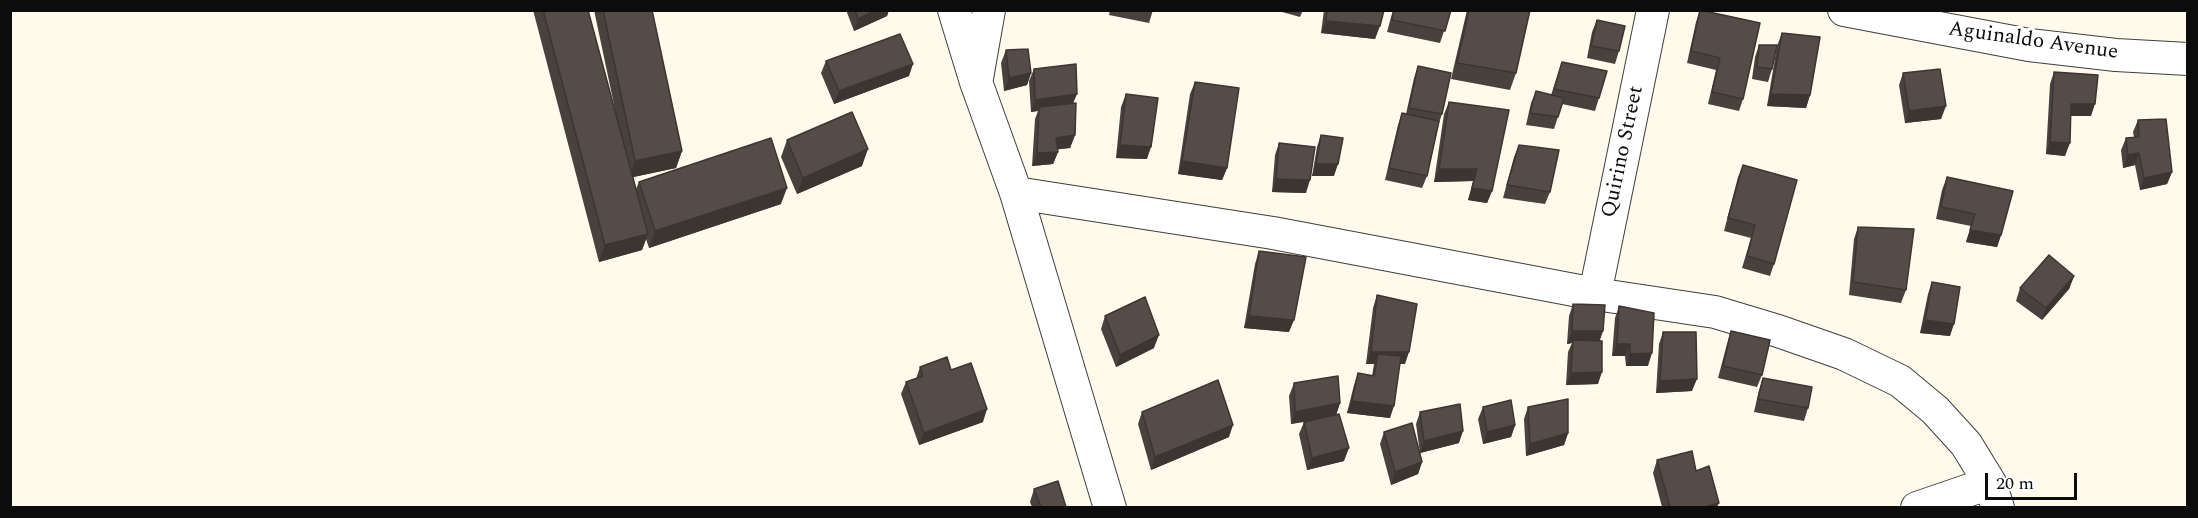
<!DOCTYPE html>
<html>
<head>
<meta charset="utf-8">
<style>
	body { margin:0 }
	#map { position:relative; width:2198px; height:518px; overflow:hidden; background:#fffaeb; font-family:Spectral,serif }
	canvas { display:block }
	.frame { position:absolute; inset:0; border:12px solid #0c0c0c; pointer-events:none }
	.scale { position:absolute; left:1985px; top:473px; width:92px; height:27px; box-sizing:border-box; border:3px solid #0c0c0c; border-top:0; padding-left:8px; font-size:18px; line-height:21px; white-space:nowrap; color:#0c0c0c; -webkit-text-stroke:4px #fff; paint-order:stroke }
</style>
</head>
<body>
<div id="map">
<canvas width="2198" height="518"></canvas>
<div class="frame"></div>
<div class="scale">20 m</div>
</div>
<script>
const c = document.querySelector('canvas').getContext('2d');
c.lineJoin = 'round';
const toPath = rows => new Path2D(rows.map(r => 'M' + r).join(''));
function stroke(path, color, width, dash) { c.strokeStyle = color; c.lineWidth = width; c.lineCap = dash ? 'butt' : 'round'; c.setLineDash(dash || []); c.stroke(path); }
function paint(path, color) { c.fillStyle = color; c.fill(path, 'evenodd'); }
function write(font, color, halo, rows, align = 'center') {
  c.font = font + ' Spectral,serif'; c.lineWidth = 6; c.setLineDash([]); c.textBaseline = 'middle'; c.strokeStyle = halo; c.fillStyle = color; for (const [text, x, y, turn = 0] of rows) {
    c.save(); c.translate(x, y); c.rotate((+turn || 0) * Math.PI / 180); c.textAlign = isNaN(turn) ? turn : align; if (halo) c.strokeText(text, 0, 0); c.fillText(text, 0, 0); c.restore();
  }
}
const minor = toPath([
	[954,10,976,82,1016,193,1110,508],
	[1844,10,2029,45,2116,55,2188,59],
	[977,78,989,10],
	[1016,193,1273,233,1595,294,1715,312,1778,331,1844,354,1900,381,1935,410,1966,444,1990,483,1998,508],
	[1595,294,1653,10],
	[1917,508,1990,483]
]);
stroke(minor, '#3f3f3f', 34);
stroke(minor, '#fff', 32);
paint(toPath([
	[533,10,588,10,616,114,594,10,652,10,682,151,676,168,633,177,636,189,639,182,781,204,649,248,646,239,642,250,599,262],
	[846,10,889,10,887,16,854,31],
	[1110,10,1153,10,1149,23,1109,15],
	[1275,10,1303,10,1300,17],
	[1324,10,1384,10,1375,39,1321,33],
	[1393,10,1451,10,1440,43,1387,32],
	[1467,10,1530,10,1516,73,1510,90,1451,79],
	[1700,10,1743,99,1739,111,1708,104,1716,70,1687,63,1696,22],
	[1597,20,1619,51,1615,64,1587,58,1592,32],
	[1782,33,1810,95,1806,108,1767,106,1777,46],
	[1759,45,1772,69,1768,82,1752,79,1755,57],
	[1006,50,1031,73,1027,85,1004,91,1001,63],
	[826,61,909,76,834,104,821,73],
	[1562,62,1599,98,1595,111,1562,104,1554,129,1526,125,1531,103,1536,91,1551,95],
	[1418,66,1442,114,1439,123,1427,176,1422,188,1385,180,1398,125,1402,113,1406,114,1414,78],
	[1034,69,1073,103,1075,135,1070,148,1057,149,1058,152,1053,164,1032,166,1035,119,1038,111,1031,112,1029,81],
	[2054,72,2091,116,2071,116,2065,156,2046,154,2050,84],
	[1903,73,1941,119,1905,123,1899,85],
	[1195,82,1227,168,1222,180,1178,174,1190,94],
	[1126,94,1147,159,1116,158,1121,107],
	[1449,102,1492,191,1487,203,1468,200,1473,181,1434,182,1444,114],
	[2138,120,2172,172,2167,184,2140,190,2135,165,2123,168,2121,150,2126,138,2134,137,2133,132],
	[1321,135,1334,176,1312,176,1317,147],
	[787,140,862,166,797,194,781,157],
	[1279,143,1306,193,1272,192,1275,155],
	[1519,145,1550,192,1545,204,1503,198,1514,157],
	[1743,165,1774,264,1770,276,1742,268,1751,238,1724,231,1738,177],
	[1947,177,2001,235,1997,247,1966,242,1971,226,1936,219,1942,190],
	[1858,227,1906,290,1901,303,1849,295,1854,239],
	[1259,251,1289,332,1244,328,1255,264],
	[2074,276,2069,289,2042,320,2016,301,2020,288],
	[1932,282,1950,336,1920,333,1928,294],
	[1377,295,1405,364,1400,364,1390,418,1347,413,1354,385,1358,373,1372,376,1374,364,1366,364,1373,308],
	[1573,304,1600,341,1598,384,1566,385,1568,352,1572,343,1567,344,1569,316],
	[1619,306,1648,366,1626,366,1625,356,1612,356,1615,318],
	[1105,316,1154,348,1116,367,1101,329],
	[1731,331,1762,375,1757,387,1718,378,1727,344],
	[1663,332,1692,391,1656,393,1659,344],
	[920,367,951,370,983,422,919,445,901,394,906,382,916,379],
	[1763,378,1808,408,1804,421,1754,412,1759,390],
	[1294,383,1340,403,1336,415,1344,461,1307,470,1299,434,1304,422,1291,424,1289,396],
	[1483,407,1515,425,1511,437,1483,444,1478,419],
	[1528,407,1568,433,1564,445,1526,456,1524,419],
	[1142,412,1229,437,1151,470,1138,424],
	[1420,412,1459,443,1420,453,1422,462,1418,474,1391,485,1380,444,1384,432,1420,453,1416,424],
	[1657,460,1717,507,1662,507,1653,473],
	[1034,489,1066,507,1032,507,1030,502]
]), '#49413e');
paint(toPath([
	[876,10,889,10,887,16,854,31,858,19],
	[1326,21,1380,26,1375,39,1321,33],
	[913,64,909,76,834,104,839,91],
	[1031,73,1027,85,1004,91,1009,78],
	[1077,94,1072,106,1039,107,1037,111,1031,112,1035,100],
	[1771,94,1810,95,1806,108,1767,106],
	[2071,104,2095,104,2091,116,2067,116],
	[1946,106,1941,119,1905,123,1909,111],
	[1075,135,1070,148,1052,150,1056,138],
	[2050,142,2070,143,2065,156,2046,154],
	[1120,145,1151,147,1147,159,1116,158],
	[868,149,862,166,797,194,803,178],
	[682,151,676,168,629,178,635,161],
	[1058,152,1053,164,1032,166,1037,153],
	[2139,153,2135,165,2123,168,2128,155],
	[1182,161,1227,168,1222,180,1178,174],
	[1316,164,1338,164,1334,176,1312,176],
	[1439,169,1477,169,1473,181,1434,182],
	[2172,172,2167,184,2140,190,2144,178],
	[1276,179,1310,180,1306,193,1272,192],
	[787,188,781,204,649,248,655,231],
	[1472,188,1492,191,1487,203,1468,200],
	[1970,230,2001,235,1997,247,1966,242],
	[648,234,642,250,599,262,605,245],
	[2074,276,2069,289,2042,320,2046,308],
	[1249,316,1294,320,1289,332,1244,328],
	[1925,320,1954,324,1950,336,1920,333],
	[1572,331,1603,331,1599,343,1573,340,1572,343,1567,344],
	[1159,335,1154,348,1116,367,1120,355],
	[1617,344,1630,344,1625,356,1612,356],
	[1371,352,1409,352,1405,364,1376,364,1378,354,1374,364,1366,364],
	[1652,353,1648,366,1626,366,1630,354],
	[1602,372,1598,384,1566,385,1571,373],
	[1697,379,1692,391,1656,393,1660,381],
	[1352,401,1394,406,1390,418,1347,413],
	[1340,403,1336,415,1291,424,1295,412],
	[987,409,983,422,919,445,924,433],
	[1233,425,1229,437,1151,470,1155,457],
	[1515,425,1511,437,1483,444,1487,432],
	[1463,431,1459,443,1420,453,1424,441],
	[1568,433,1564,445,1526,456,1530,444],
	[1349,448,1344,461,1307,470,1312,458],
	[1422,462,1418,474,1391,485,1395,472],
	[1719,503,1717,507,1705,507]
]), '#3c3532');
const building = toPath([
	[543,10,588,10,648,234,605,245,543,10],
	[603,10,652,10,682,151,635,161,603,10],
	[855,10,876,10,858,19,855,10],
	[1327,10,1384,10,1380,26,1326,21,1327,10],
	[1394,10,1451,10,1445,31,1392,20,1394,10],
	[1469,10,1530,10,1516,73,1457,63,1469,10],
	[1700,10,1760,23,1743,99,1712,92,1720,58,1691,51,1700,10],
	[1597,20,1625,26,1619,51,1591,46,1597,20],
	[1782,33,1820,37,1810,95,1771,94,1782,33],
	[900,34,913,64,839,91,826,61,900,34],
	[1759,45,1777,45,1772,69,1757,67,1759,45],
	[1028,49,1031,73,1009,78,1006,50,1028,49],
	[1562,62,1607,71,1599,98,1554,89,1562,62],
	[1076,64,1077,94,1035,100,1034,69,1076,64],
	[1418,66,1451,73,1442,114,1409,108,1418,66],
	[1940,69,1946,106,1909,111,1903,73,1940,69],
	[2054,72,2098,75,2095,104,2071,104,2070,143,2050,142,2054,72],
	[1195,82,1239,88,1227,168,1182,161,1195,82],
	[1536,91,1564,98,1558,117,1530,113,1536,91],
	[1126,94,1158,98,1151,147,1120,145,1126,94],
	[1449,102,1509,110,1492,191,1472,188,1477,169,1439,169,1449,102],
	[1076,103,1075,135,1056,138,1058,152,1037,153,1039,107,1076,103],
	[852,112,868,149,803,178,787,140,852,112],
	[1402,113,1439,121,1427,176,1389,168,1402,113],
	[2166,119,2172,172,2144,178,2139,153,2128,155,2126,138,2139,137,2138,120,2166,119],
	[1321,135,1343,138,1338,164,1316,164,1321,135],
	[771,138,787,188,655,231,639,182,771,138],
	[1279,143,1315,147,1310,180,1276,179,1279,143],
	[1519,145,1559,150,1550,192,1507,185,1519,145],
	[1743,165,1797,180,1774,264,1747,256,1755,225,1728,218,1743,165],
	[1947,177,2013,191,2001,235,1970,230,1975,214,1941,207,1947,177],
	[1858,227,1914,229,1906,290,1853,282,1858,227],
	[1259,251,1306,257,1294,320,1249,316,1259,251],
	[2049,255,2074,276,2046,308,2020,288,2049,255],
	[1932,282,1960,287,1954,324,1925,320,1932,282],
	[1377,295,1417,304,1409,352,1371,352,1377,295],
	[1145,297,1159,335,1120,355,1105,316,1145,297],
	[1573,304,1605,305,1603,331,1572,331,1573,304],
	[1619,306,1654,313,1652,353,1630,354,1630,344,1617,344,1619,306],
	[1731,331,1770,340,1762,375,1723,366,1731,331],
	[1663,332,1696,332,1697,379,1660,381,1663,332],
	[1573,340,1602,341,1602,372,1571,373,1573,340],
	[1378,354,1401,356,1394,406,1352,401,1358,373,1374,376,1378,354],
	[947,357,951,370,971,363,987,409,924,433,906,382,923,376,920,367,947,357],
	[1338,376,1340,403,1295,412,1294,383,1338,376],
	[1763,378,1812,387,1808,408,1758,399,1763,378],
	[1218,380,1233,425,1155,457,1142,412,1218,380],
	[1568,399,1568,433,1530,444,1528,407,1568,399],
	[1511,400,1515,425,1487,432,1483,407,1511,400],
	[1460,404,1463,431,1424,441,1420,412,1460,404],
	[1339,414,1349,448,1312,458,1304,422,1339,414],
	[1412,423,1422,462,1395,472,1384,432,1412,423],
	[1692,451,1696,471,1709,466,1719,503,1705,507,1670,507,1657,460,1692,451],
	[1058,481,1066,507,1041,507,1034,489,1058,481]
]);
paint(building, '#554c48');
stroke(building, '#3c3532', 1.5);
write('21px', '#0c0c0c', '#fff', [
	["Aguinaldo Avenue",2033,42,8],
	["Quirino Street",1624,152,-78]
]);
</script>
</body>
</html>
